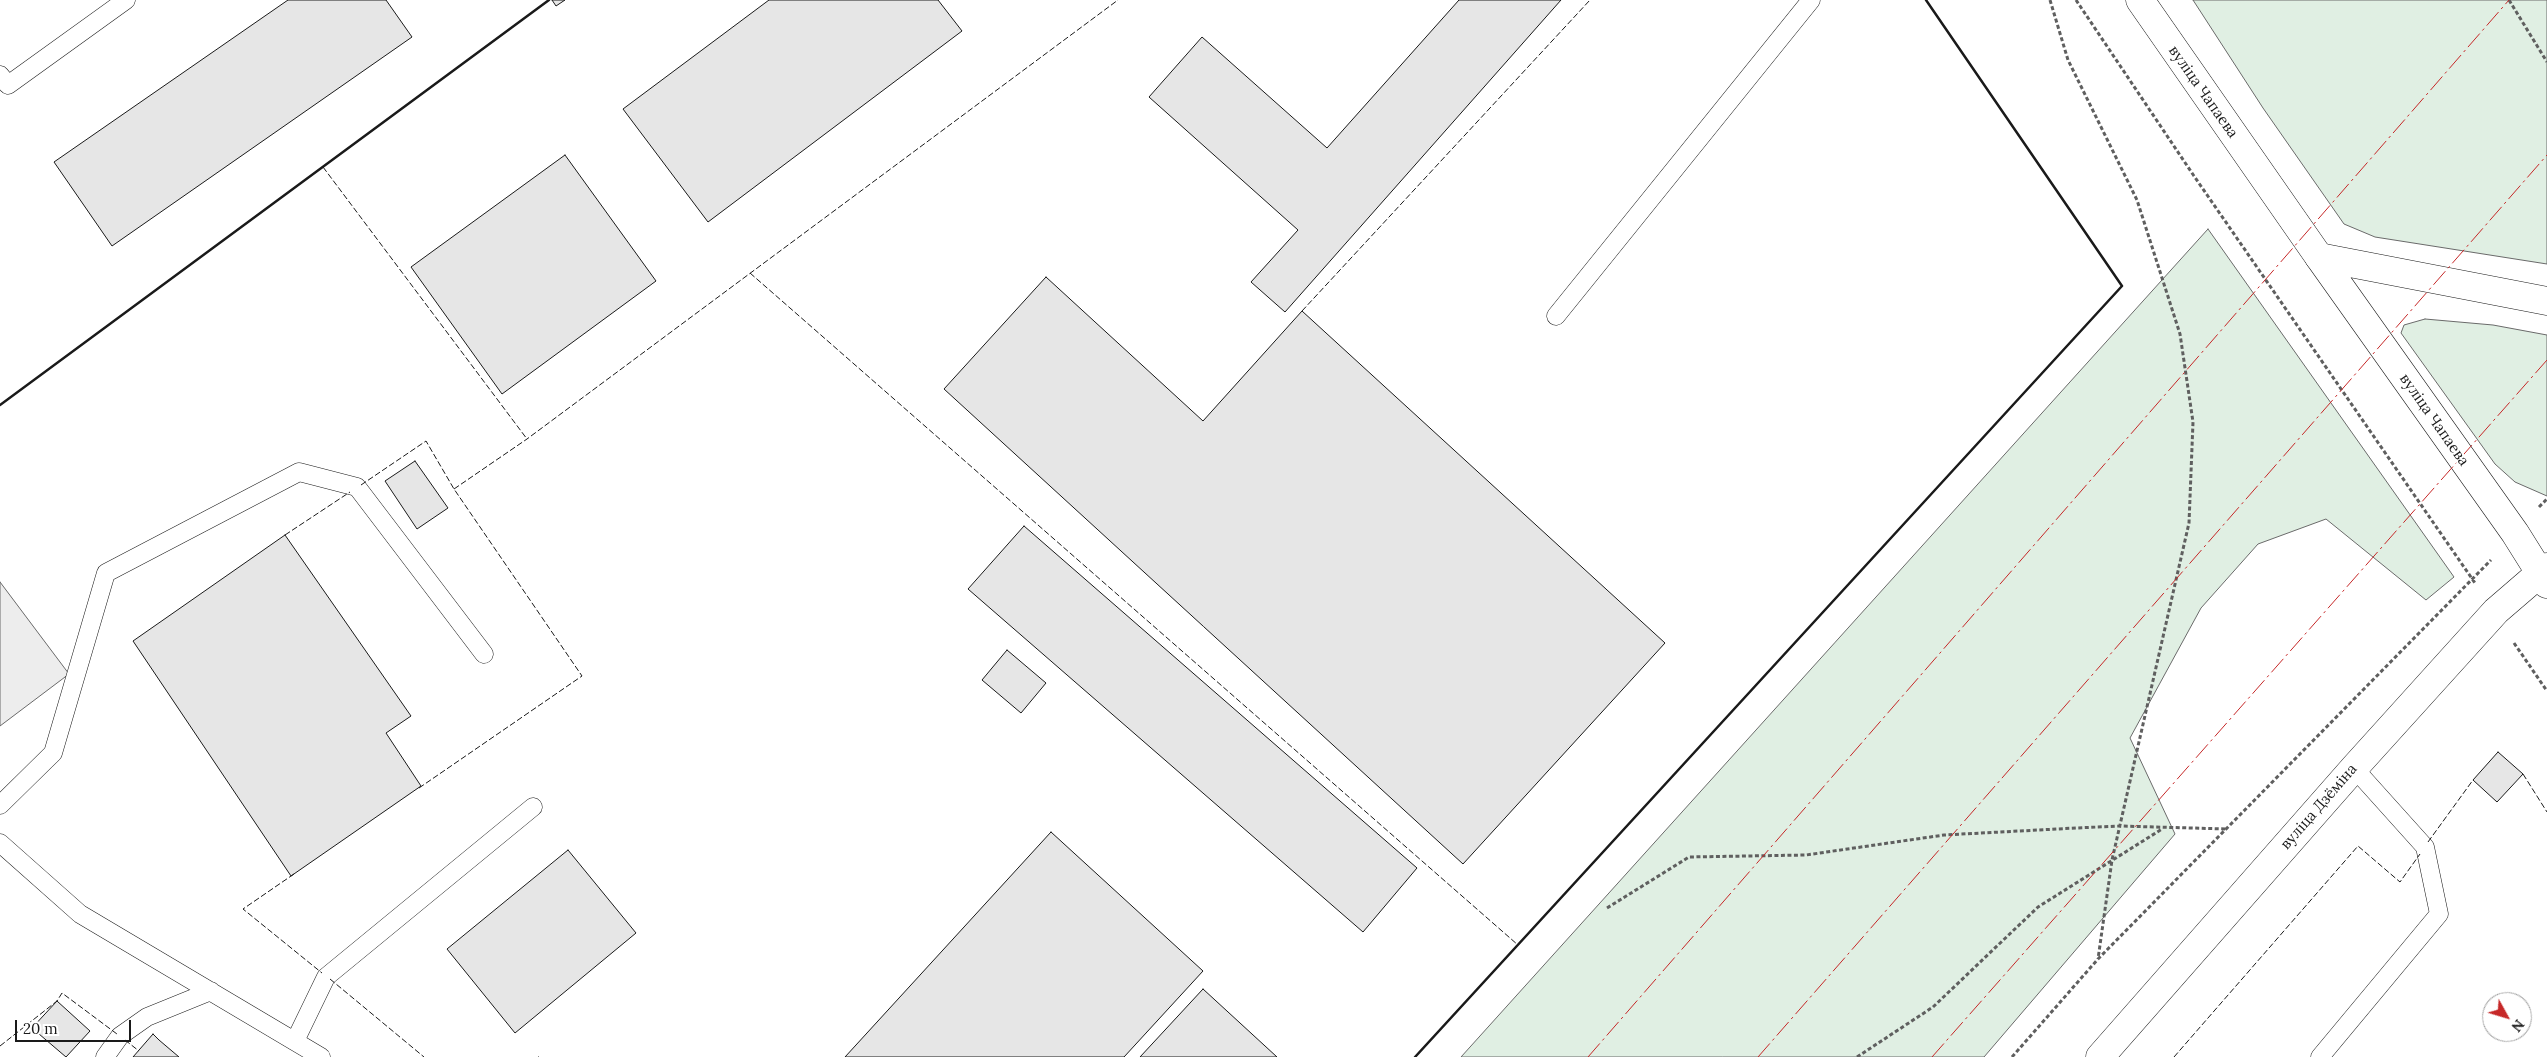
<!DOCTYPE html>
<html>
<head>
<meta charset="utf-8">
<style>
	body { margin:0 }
	#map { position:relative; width:2547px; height:1057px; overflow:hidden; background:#fff; font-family:Lora,serif }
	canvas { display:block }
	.north { position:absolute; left:2482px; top:992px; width:50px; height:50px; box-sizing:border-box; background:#fff; border:1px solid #a3a3a3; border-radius:50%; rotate:129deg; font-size:14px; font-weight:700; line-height:20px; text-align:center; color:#1a1a1a }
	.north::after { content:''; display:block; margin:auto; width:18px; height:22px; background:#c62828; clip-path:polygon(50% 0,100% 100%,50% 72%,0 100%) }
	.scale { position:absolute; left:15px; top:1020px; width:116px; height:22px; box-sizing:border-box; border:2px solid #1a1a1a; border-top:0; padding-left:6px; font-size:15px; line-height:18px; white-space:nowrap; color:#1a1a1a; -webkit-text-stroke:4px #fff; paint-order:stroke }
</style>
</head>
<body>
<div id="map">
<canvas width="2547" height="1057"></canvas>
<div class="north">N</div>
<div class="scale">20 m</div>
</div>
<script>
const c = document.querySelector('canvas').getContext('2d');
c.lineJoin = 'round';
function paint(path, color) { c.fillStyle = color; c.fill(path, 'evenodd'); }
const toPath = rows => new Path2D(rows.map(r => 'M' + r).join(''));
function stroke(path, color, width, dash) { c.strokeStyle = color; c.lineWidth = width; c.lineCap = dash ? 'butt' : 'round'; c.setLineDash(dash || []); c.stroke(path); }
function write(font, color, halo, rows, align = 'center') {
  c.font = font + ' Lora,serif'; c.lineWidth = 4; c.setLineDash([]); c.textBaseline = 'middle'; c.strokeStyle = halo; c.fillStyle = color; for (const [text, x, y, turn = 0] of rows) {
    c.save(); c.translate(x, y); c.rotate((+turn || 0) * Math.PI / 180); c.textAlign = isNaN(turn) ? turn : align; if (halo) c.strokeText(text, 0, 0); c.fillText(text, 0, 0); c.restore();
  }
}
const green = toPath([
	[2193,0,2547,0,2547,264,2375,237,2344,224,2263,108,2193,0],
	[2208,229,2454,577,2426,600,2326,519,2258,544,2201,608,2130,738,2175,834,1984,1057,1461,1057,2208,229],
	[2425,319,2493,325,2547,335,2547,496,2515,482,2495,464,2401,333,2404,325,2425,319]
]);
paint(green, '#e0efe3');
stroke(green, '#6a6a6a', 1);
const parking = toPath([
	[0,582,69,674,0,726,0,582]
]);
paint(parking, '#ededed');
stroke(parking, '#6a6a6a', 1);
const building = toPath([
	[288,0,386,0,412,37,112,246,54,162,288,0],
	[552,0,565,0,556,6,552,0],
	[769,0,938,0,962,31,708,222,623,109,769,0],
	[1459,0,1561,0,1285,312,1251,282,1298,230,1149,97,1202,37,1327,148,1459,0],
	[565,155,656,281,502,394,411,267,565,155],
	[1046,277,1203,421,1302,311,1665,643,1463,864,944,389,1046,277],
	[415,461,448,508,417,529,385,481,415,461],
	[1024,526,1417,868,1363,932,968,589,1024,526],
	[285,535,411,716,386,733,421,786,291,876,133,641,285,535],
	[1007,650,1046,683,1021,713,982,680,1007,650],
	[2498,752,2523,774,2497,802,2473,780,2498,752],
	[1051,832,1203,971,1124,1057,845,1057,1051,832],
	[568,850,636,933,515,1033,447,949,568,850],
	[1203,989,1277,1057,1140,1057,1203,989],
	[57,1001,90,1031,66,1057,32,1028,57,1001],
	[153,1034,159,1040,179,1057,133,1057,153,1034]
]);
paint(building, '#e6e6e6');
stroke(building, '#1a1a1a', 1);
const service = toPath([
	[0,75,8,85,126,0],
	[1556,316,1811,0],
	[0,805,53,753,106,573,299,472,357,487,484,654],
	[0,843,80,914,321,1057],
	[295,1041,326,977,533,807],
	[105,1057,120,1036,147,1017,211,991],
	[2320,1057,2439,914,2425,847,2354,768]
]);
const tertiary = toPath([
	[2140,0,2319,257]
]);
const secondary = toPath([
	[2319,257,2515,533,2547,584],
	[2319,257,2547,301],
	[2100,1057,2354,768,2496,611,2547,567]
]);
stroke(service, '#1a1a1a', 19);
stroke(tertiary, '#1a1a1a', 29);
stroke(secondary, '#1a1a1a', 29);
stroke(toPath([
	[2050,0,2068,60,2137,200,2180,334,2193,422,2189,523,2112,860,2098,959],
	[2076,0,2194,176,2475,583],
	[2509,0,2547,62],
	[2539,507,2547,499],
	[2514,643,2547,691],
	[1607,908,1689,857,1806,855,1944,835,2076,828,2120,826,2227,829],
	[1857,1057,1933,1007,2038,907,2162,829],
	[2012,1057,2098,959,2491,560]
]), '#5f5f5f', 3, [4, 2.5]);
stroke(service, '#fff', 18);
stroke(tertiary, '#fff', 28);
stroke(secondary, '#fff', 28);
stroke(toPath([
	[323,167,527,439],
	[750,273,1518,945],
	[1302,311,1590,0],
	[361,485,426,441,454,489,582,676,419,788],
	[454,489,527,439,1118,0],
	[285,535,350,492],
	[2523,774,2547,812],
	[2428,842,2473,780],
	[294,874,243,909,322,973],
	[330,979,424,1057],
	[125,1040,139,1051],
	[0,1046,57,1001,62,993,117,1034],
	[538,1057,539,1057],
	[2174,1057,2358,846,2400,882,2420,854]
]), '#1a1a1a', 1, [6, 2.5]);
stroke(toPath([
	[0,405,549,0],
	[1415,1057,2122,286,1926,0]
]), '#1a1a1a', 2.5);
stroke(toPath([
	[1588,1057,2509,0],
	[1758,1057,2547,155],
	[1932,1057,2547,360]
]), '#c62828', 1, [18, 4, 2.5, 4]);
write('15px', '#1a1a1a', '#fff', [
	["вуліца Чапаева",2203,92,55],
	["вуліца Чапаева",2434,420,55],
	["вуліца Дзёміна",2319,807,-49]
]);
</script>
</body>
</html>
